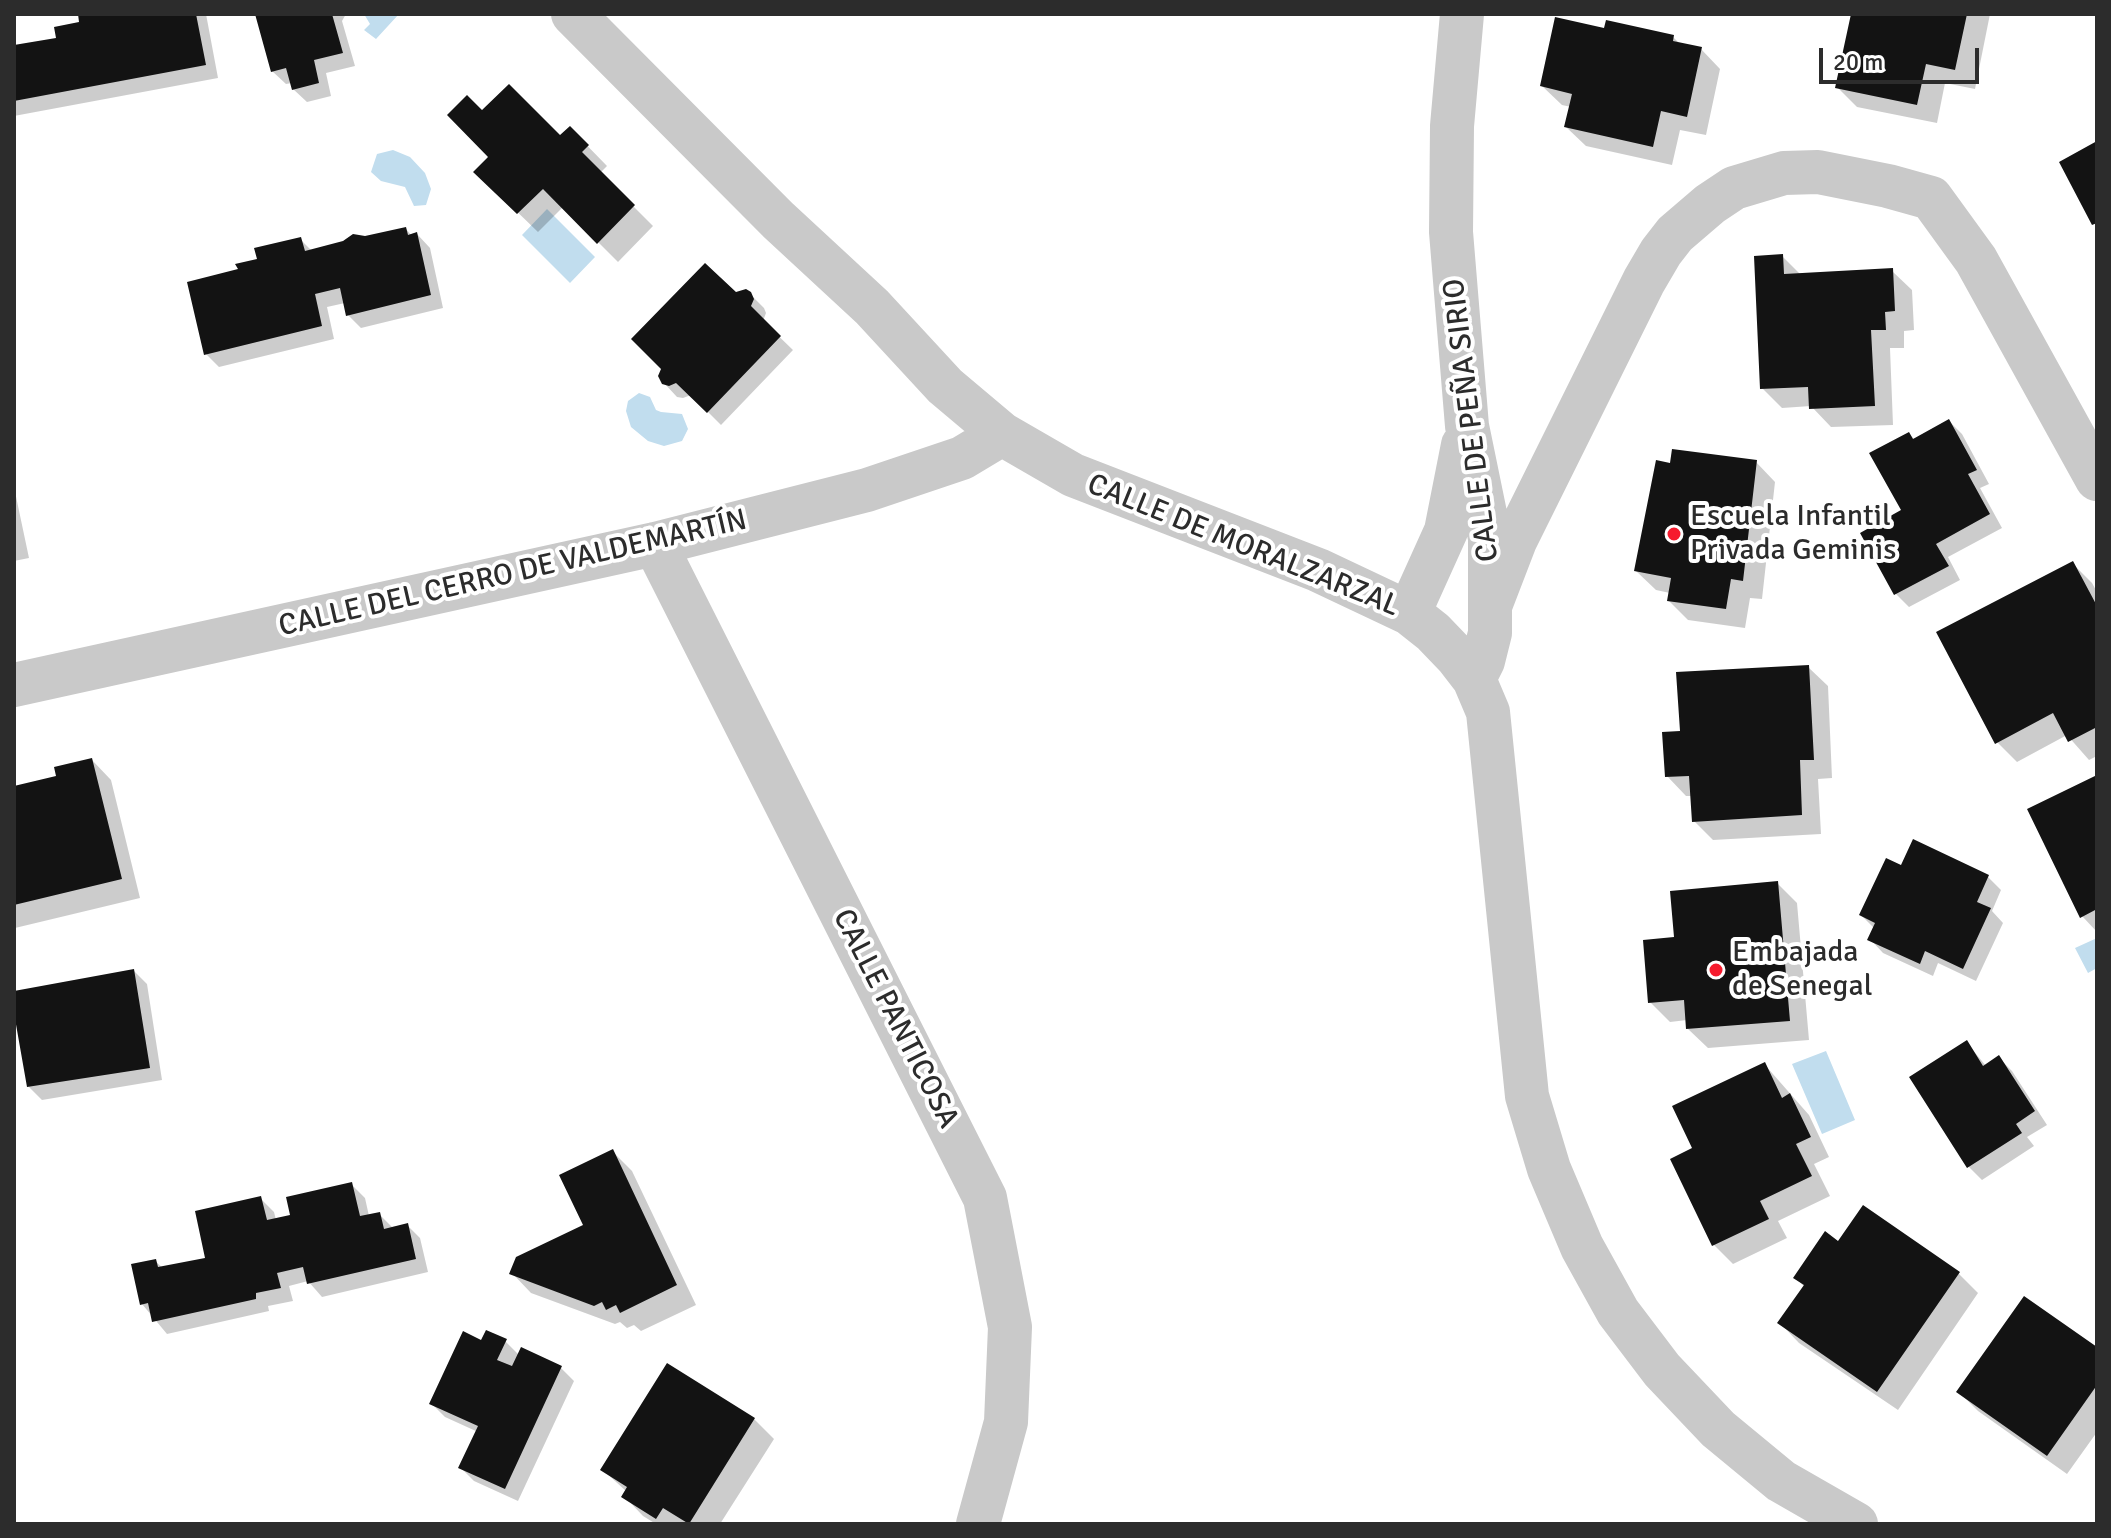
<!DOCTYPE html>
<html>
<head>
<meta charset="utf-8">
<style>
	body { margin:0 }
	#map { position:relative; width:2111px; height:1538px; overflow:hidden; background:#fff; font-family:Signika,sans-serif }
	canvas { display:block }
	.frame { position:absolute; inset:0; border:16px solid #2c2c2c; pointer-events:none }
	.scale { position:absolute; left:1819px; top:48px; width:160px; height:36px; box-sizing:border-box; border:4px solid #2c2c2c; border-top:0; padding-left:10px; font-size:24px; line-height:28px; white-space:nowrap; color:#2c2c2c; -webkit-text-stroke:6px #fff; paint-order:stroke }
</style>
</head>
<body>
<div id="map">
<canvas width="2111" height="1538"></canvas>
<div class="frame"></div>
<div class="scale">20 m</div>
</div>
<script>
const c = document.querySelector('canvas').getContext('2d');
c.lineJoin = 'round';
function paint(path, color) { c.fillStyle = color; c.fill(path, 'evenodd'); }
const toPath = rows => new Path2D(rows.map(r => 'M' + r).join(''));
function stroke(path, color, width, dash) { c.strokeStyle = color; c.lineWidth = width; c.lineCap = dash ? 'butt' : 'round'; c.setLineDash(dash || []); c.stroke(path); }
function write(font, color, halo, rows, align = 'center') {
  c.font = font + ' Signika,sans-serif'; c.lineWidth = 8; c.setLineDash([]); c.textBaseline = 'middle'; c.strokeStyle = halo; c.fillStyle = color; for (const [text, x, y, turn = 0] of rows) {
    c.save(); c.translate(x, y); c.rotate((+turn || 0) * Math.PI / 180); c.textAlign = isNaN(turn) ? turn : align; if (halo) c.strokeText(text, 0, 0); c.fillText(text, 0, 0); c.restore();
  }
}
paint(toPath([
	[364,14,399,14,376,39,364,30,370,24],
	[393,150,410,157,425,173,431,189,426,205,414,206,405,187,381,181,371,172,377,154],
	[547,209,595,257,570,283,522,235],
	[639,393,650,397,656,410,661,412,682,414,688,429,682,441,664,446,648,441,631,427,626,411,628,401],
	[2097,938,2097,968,2088,973,2075,948],
	[1826,1051,1855,1120,1822,1134,1792,1064]
]), '#c1ddee');
paint(toPath([
	[80,14,206,14,218,78,14,116,14,47,58,39,82,24],
	[257,14,346,14,342,21,355,66,326,73,331,96,307,102,293,89,292,83,286,84,272,71],
	[1853,14,1990,14,1975,89,1945,83,1937,123,1857,107,1838,88],
	[1673,37,1681,45,1701,49,1720,69,1706,135,1680,130,1672,165,1586,146,1566,127,1571,107,1562,105,1542,86],
	[482,113,560,138,570,128,607,166,600,173,653,226,618,262,563,207,538,232,476,172,491,157],
	[406,229,412,236,417,234,430,248,443,308,361,328,348,315,345,303,327,307,334,339,219,367,206,354,241,271,301,240,312,251],
	[1782,256,1801,275,1892,271,1912,290,1914,330,1904,331,1904,348,1890,348,1893,425,1831,427,1811,406,1782,408,1762,388],
	[750,294,764,308,766,313,763,321,793,350,721,425,691,395,683,398,677,397,664,383,736,295],
	[1949,421,1962,434,1989,484,1980,488,2002,528,1948,557,1960,580,1909,607,1896,594,1863,534,1903,511,1909,434,1915,440],
	[1756,462,1775,482,1762,599,1750,598,1745,628,1688,620,1669,601,1670,593,1656,590,1636,571,1672,465],
	[14,487,29,558,14,561],
	[2072,563,2092,583,2097,592,2097,756,2089,760,2067,735,2017,762,1997,742],
	[1808,667,1828,686,1832,778,1818,779,1821,834,1713,840,1694,821,1692,796,1686,796,1667,776,1682,733],
	[92,760,111,780,140,898,15,928,14,788,59,777],
	[2097,777,2097,932,2082,916],
	[1901,868,1988,877,2001,890,1992,911,2003,923,1976,981,1938,963,1933,976,1883,953,1870,939,1875,929,1861,915],
	[1777,883,1797,903,1809,1040,1708,1048,1688,1029,1687,1020,1670,1022,1650,1002,1676,939],
	[134,971,147,984,162,1080,42,1100,28,1086,14,993],
	[1967,1043,1986,1066,1999,1058,2012,1071,2047,1125,2027,1137,2034,1146,1982,1180,1969,1167],
	[1765,1065,1809,1115,1829,1157,1814,1164,1830,1196,1778,1221,1787,1238,1733,1264,1714,1245,1694,1149],
	[613,1152,632,1171,696,1305,641,1331,634,1325,627,1328,620,1322,615,1324,531,1293,512,1273,585,1226],
	[351,1184,365,1198,369,1216,379,1214,392,1227,407,1225,420,1238,428,1272,322,1297,308,1281,289,1286,293,1301,268,1306,269,1311,167,1334,142,1304,155,1261,163,1268,207,1259,261,1199,274,1212,276,1220,292,1217],
	[1839,1244,1958,1273,1978,1293,1898,1410,1799,1343,1780,1323,1805,1287,1795,1278],
	[505,1341,519,1355,561,1368,574,1381,518,1501,474,1481,461,1468,478,1432,445,1417,432,1404,482,1343],
	[2097,1350,2097,1432,2067,1474,1978,1411,1959,1392],
	[754,1419,774,1439,720,1524,656,1524,643,1516,624,1496,627,1492,603,1470]
]), '#0003');
paint(toPath([
	[78,14,196,14,206,65,14,101,14,45,56,38,54,27,79,22],
	[255,14,332,14,343,53,314,60,319,83,292,90,286,68,271,72],
	[1851,14,1967,14,1955,70,1926,64,1917,105,1835,88],
	[1555,17,1604,28,1606,20,1674,35,1673,41,1702,47,1687,117,1661,111,1653,147,1564,127,1572,94,1540,86],
	[509,84,560,135,570,126,589,145,582,152,635,205,597,244,543,189,517,214,473,172,488,157,447,115,467,95,482,110],
	[2097,141,2097,223,2092,225,2059,162],
	[406,227,408,235,417,232,431,295,346,316,340,288,315,294,322,326,204,355,187,282,238,269,235,264,257,259,254,248,301,237,305,251,343,241,353,234,365,236],
	[1783,254,1784,274,1893,268,1895,311,1885,312,1886,330,1871,330,1875,406,1809,409,1808,387,1760,389,1754,256],
	[705,263,736,292,746,289,751,292,754,299,751,306,781,336,707,413,676,383,669,386,662,384,658,376,661,369,631,339],
	[1949,419,1977,470,1968,474,1990,514,1936,544,1949,566,1894,595,1860,533,1901,510,1869,453,1909,432,1913,439],
	[1672,449,1757,460,1743,581,1731,579,1726,609,1667,601,1671,578,1634,571,1656,460,1670,463],
	[2073,561,2097,606,2097,727,2068,742,2053,713,1995,744,1936,632],
	[1809,665,1814,760,1800,760,1802,815,1692,822,1689,776,1665,777,1662,732,1680,731,1676,672],
	[92,758,122,879,14,905,14,786,56,776,54,767],
	[2097,775,2097,909,2080,918,2027,809],
	[1913,839,1989,875,1977,902,1991,908,1963,969,1925,951,1920,964,1867,940,1875,923,1859,915,1886,858,1901,865],
	[1778,881,1790,1021,1686,1029,1684,1000,1648,1003,1643,940,1674,937,1670,891],
	[134,969,150,1068,27,1087,14,1013,14,991],
	[1967,1040,1983,1066,1999,1055,2035,1111,2016,1124,2022,1133,1967,1168,1909,1077],
	[1765,1062,1782,1098,1790,1093,1811,1137,1796,1144,1812,1176,1760,1201,1769,1219,1712,1246,1670,1159,1692,1148,1672,1106],
	[613,1149,677,1285,620,1313,616,1305,606,1310,602,1302,594,1306,509,1274,516,1257,583,1225,559,1175],
	[352,1182,360,1216,380,1212,384,1229,408,1223,416,1259,307,1284,303,1267,277,1273,281,1288,256,1293,256,1299,152,1322,148,1303,140,1305,131,1264,156,1259,158,1267,205,1258,195,1211,261,1196,267,1220,290,1215,286,1197],
	[1863,1205,1960,1272,1877,1392,1777,1323,1804,1285,1793,1278,1825,1231,1838,1241],
	[2024,1296,2097,1347,2097,1385,2047,1456,1956,1392],
	[486,1330,507,1339,497,1360,512,1366,521,1347,562,1366,505,1489,458,1468,478,1426,429,1404,463,1331,481,1340],
	[667,1363,755,1418,689,1524,663,1508,656,1519,621,1497,627,1487,600,1470]
]), '#131313');
stroke(toPath([
	[573,14,778,220,872,307,945,386,1002,434,1073,475,1318,570,1409,613,1433,632,1457,657,1474,679,1488,712,1527,1096,1549,1169,1582,1247,1618,1312,1662,1370,1718,1429,1781,1481,1856,1524],
	[1462,14,1452,126,1451,232,1467,426,1490,538,1490,633,1483,661,1474,679],
	[655,544,985,1198,1010,1327,1006,1422,978,1524],
	[1490,606,1515,541,1644,281,1661,252,1675,234,1710,204,1734,188,1784,173,1818,172,1888,186,1931,198,1976,260,2097,479],
	[1409,613,1446,531,1463,445],
	[14,685,655,544,867,490,962,458,1002,434]
]), '#c9c9c9', 44);
for (const [x, y, r, color] of [
	[1674,534,8,"#f61b2e"],
	[1716,970,8,"#f61b2e"]
]) { const dot = new Path2D(); dot.arc(x, y, r, 0, 2 * Math.PI); c.fillStyle = color; c.fill(dot); stroke(dot, '#fff', 3); }
write('30px', '#2c2c2c', '#fff', [
	["CALLE DE PEÑA SIRIO",1472,420,-97],
	["CALLE DE MORALZARZAL",1243,546,22],
	["CALLE DEL CERRO DE VALDEMARTÍN",513,574,-13],
	["CALLE PANTICOSA",895,1019,63]
]);
write('30px', '#2c2c2c', '#fff', [
	["Escuela Infantil",1690,517],
	["Privada Geminis",1690,551],
	["Embajada",1732,953],
	["de Senegal",1732,987]
], 'left');
</script>
</body>
</html>
